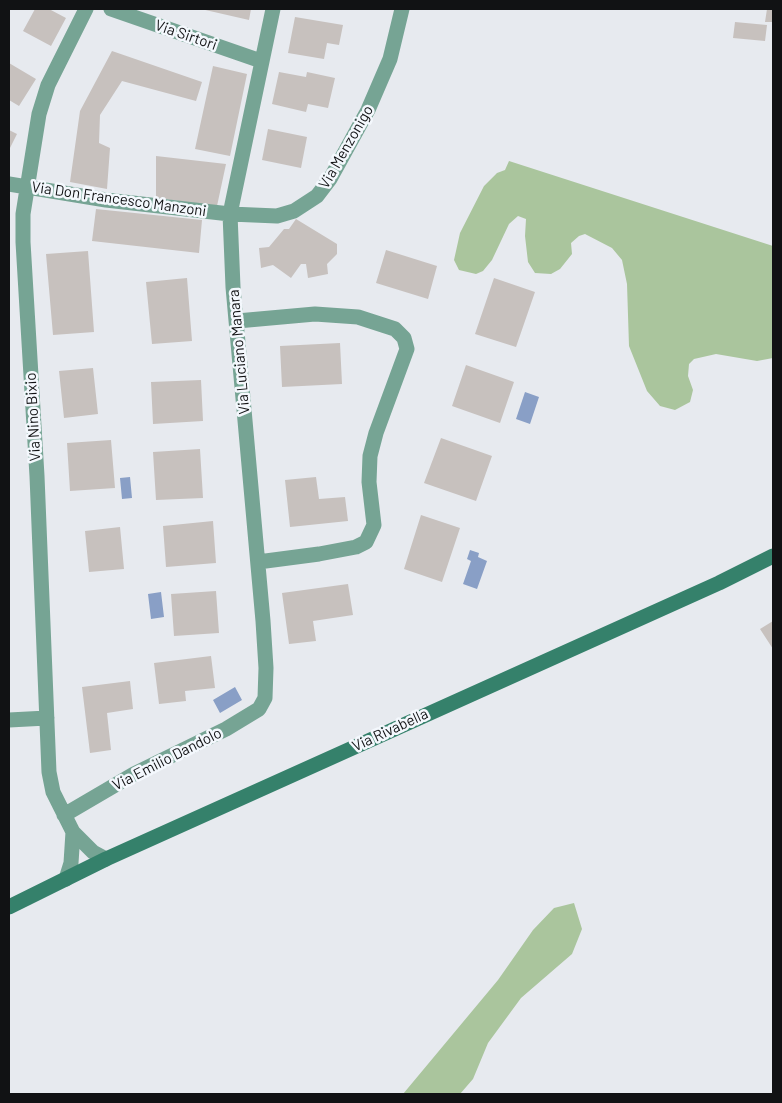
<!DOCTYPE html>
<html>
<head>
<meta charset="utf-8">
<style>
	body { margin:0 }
	#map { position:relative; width:782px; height:1103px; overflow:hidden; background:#e7eaef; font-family:Barlow,sans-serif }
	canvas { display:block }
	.frame { position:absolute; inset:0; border:10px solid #111214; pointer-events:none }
</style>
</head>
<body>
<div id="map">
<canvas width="782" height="1103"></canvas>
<div class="frame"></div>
</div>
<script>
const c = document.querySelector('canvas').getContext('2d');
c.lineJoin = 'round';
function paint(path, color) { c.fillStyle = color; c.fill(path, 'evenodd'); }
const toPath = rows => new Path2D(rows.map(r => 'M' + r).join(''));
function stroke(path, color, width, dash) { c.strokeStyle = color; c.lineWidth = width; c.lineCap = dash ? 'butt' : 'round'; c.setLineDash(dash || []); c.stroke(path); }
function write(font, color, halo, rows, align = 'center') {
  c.font = font + ' Barlow,sans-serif'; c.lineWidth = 5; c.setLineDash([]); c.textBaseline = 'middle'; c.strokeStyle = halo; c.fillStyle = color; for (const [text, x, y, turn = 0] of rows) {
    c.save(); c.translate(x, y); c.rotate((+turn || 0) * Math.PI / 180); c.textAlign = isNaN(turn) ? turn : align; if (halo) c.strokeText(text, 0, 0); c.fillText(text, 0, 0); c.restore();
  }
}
paint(toPath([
	[509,161,773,246,773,358,757,361,716,354,694,359,689,364,688,376,693,390,690,402,675,410,660,406,647,391,629,346,627,284,622,260,612,248,585,234,579,236,571,243,572,254,560,269,551,274,535,273,528,262,525,236,526,219,518,216,509,224,492,260,483,271,476,274,459,270,454,260,460,233,484,186,497,173,505,170],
	[574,903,582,929,572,954,521,998,488,1043,473,1079,460,1094,403,1094,498,980,533,930,554,908]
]), '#aac59d');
paint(toPath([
	[525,392,539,397,530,424,516,419],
	[130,477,132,498,122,499,120,478],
	[470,550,479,553,478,557,487,561,477,589,463,584,471,561,467,559],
	[161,592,164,617,151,619,148,594],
	[235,687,242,700,220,713,213,700]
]), '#899fc6');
paint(toPath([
	[35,9,49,9,66,18,51,46,23,31],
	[201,9,251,9,249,20],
	[767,9,773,9,773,22,765,22],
	[295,17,343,25,339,45,327,43,324,59,288,53],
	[735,22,767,25,765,41,733,38],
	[112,51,202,82,196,101,122,81,100,115,99,143,110,148,107,189,70,182,80,111],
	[9,63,36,79,19,106,9,100],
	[213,66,247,74,230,156,195,149],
	[279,72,306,77,307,72,335,78,328,108,308,104,306,112,272,104],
	[268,129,307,137,301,168,262,160],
	[9,130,17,134,9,150],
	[156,156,226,164,217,206,156,198],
	[96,209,202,220,199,253,92,241],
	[296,219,337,244,337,254,327,264,328,274,308,278,306,264,301,264,291,278,273,265,261,268,259,248,269,247,284,229,289,229],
	[386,250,437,266,428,299,376,283],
	[88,251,94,332,53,335,46,254],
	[187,278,192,341,152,344,146,282],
	[494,278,535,292,516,347,475,334],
	[340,343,342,384,282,387,280,346],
	[466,365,514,382,500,423,452,406],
	[93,368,98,414,64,418,59,371],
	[201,380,203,421,153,424,151,382],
	[441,438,492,456,476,501,424,483],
	[111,440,115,488,70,491,67,443],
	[200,449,203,498,156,500,153,452],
	[316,477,319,499,345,497,348,521,290,527,285,480],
	[421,515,460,528,442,582,404,569],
	[213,521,216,563,166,567,163,526],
	[120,527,124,569,89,572,85,531],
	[348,584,353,615,313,621,316,641,289,644,282,593],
	[216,591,219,633,174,636,171,594],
	[773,621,773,649,760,629],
	[211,656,215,688,185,691,186,701,159,704,154,663],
	[130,681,133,709,107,713,111,750,90,753,82,687]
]), '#c7c1be');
stroke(toPath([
	[86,9,48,85,39,114,23,214,23,242,37,476,49,772,53,792,73,832,93,852,106,859],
	[111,9,261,61],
	[9,184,106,200,230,214,277,216,294,211,317,196,330,179,368,110,390,59,402,9],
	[237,321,315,314,358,317,395,329,404,338,407,349,376,433,370,456,369,482,374,525,366,542,356,547,319,554,258,562],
	[9,720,47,718],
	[64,815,134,774,226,729,259,709,265,698,266,668,263,621,233,287,230,214,273,9],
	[66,879,71,863,73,832]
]), '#76a494', 15);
stroke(toPath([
	[9,907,106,859,719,583,773,556]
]), '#35816b', 15);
write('15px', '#111214', '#f4f8fd', [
	["Via Sirtori",186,35,19],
	["Via Menzonigo",346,147,-60],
	["Via Don Francesco Manzoni",119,199,8],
	["Via Luciano Manara",239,352,-95],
	["Via Nino Bixio",33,417,-93],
	["Via Rivabella",390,730,-25],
	["Via Emilio Dandolo",167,759,-27]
]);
</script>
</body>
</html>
